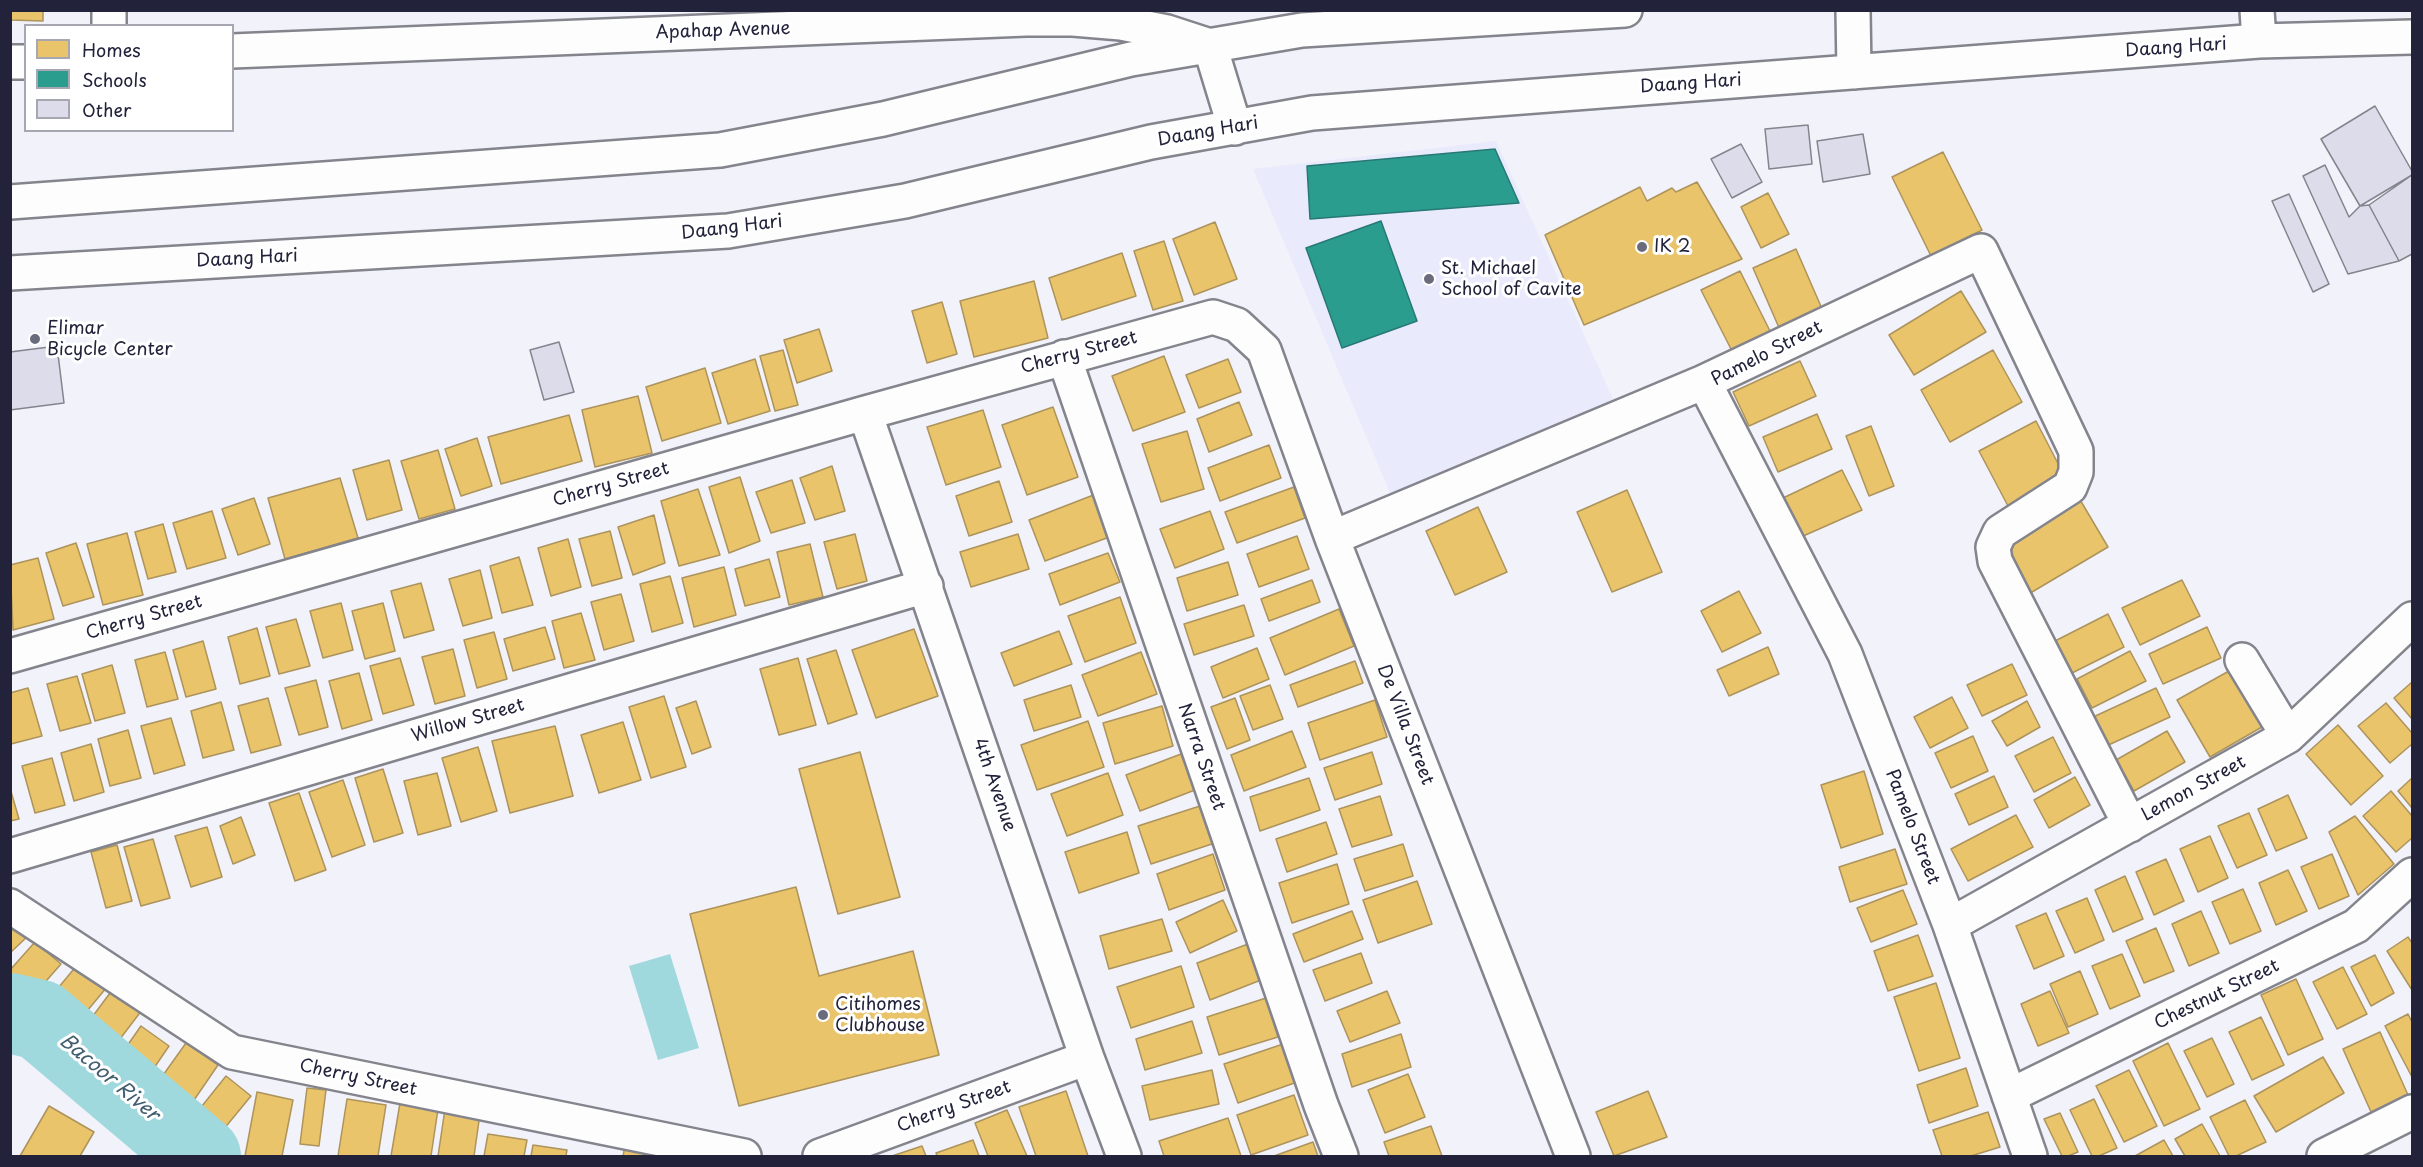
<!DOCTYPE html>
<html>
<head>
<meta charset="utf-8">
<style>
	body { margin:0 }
	#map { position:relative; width:2423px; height:1167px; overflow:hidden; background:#f2f2fa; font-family:"Playpen Sans",sans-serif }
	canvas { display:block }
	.frame { position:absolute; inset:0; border:12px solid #22223b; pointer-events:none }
	.legend { position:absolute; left:24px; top:24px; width:210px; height:108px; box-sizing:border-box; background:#fff; border:2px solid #a7a7b1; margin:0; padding:8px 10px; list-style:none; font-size:18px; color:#22223b }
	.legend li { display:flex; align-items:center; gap:12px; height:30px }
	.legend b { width:30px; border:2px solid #a7a7b1 }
</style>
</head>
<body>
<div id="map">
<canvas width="2423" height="1167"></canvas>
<div class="frame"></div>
<ul class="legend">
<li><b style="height:16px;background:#e9c46a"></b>Homes</li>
<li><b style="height:16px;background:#2a9d8f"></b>Schools</li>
<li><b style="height:16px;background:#dcdceb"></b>Other</li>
</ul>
</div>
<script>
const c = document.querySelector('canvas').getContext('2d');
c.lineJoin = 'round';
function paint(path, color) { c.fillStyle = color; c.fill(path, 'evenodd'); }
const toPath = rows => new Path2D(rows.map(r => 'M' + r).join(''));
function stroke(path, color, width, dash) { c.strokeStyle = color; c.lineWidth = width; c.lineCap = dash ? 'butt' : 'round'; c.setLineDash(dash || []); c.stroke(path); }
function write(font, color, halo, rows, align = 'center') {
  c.font = font + ' "Playpen Sans",sans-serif'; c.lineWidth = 6; c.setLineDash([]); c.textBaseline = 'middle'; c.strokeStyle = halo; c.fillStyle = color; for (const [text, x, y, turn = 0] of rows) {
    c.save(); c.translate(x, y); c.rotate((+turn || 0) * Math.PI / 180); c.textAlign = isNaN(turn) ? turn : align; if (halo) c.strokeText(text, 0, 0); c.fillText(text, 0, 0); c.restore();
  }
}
paint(toPath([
	[1496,141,1613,399,1396,507,1253,169]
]), '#e9eafc');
paint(toPath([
	[670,954,699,1048,658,1060,629,966]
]), '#9fd9de');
const homes = toPath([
	[10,10,43,10,43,21,10,20,10,10],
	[1943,152,1982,230,1931,256,1892,177,1943,152],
	[1697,182,1742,259,1584,325,1545,235,1640,187,1647,201,1672,188,1676,192,1697,182],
	[1768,193,1789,234,1761,248,1741,207,1768,193],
	[1215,222,1237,279,1194,295,1173,239,1215,222],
	[1164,241,1183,301,1153,310,1134,251,1164,241],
	[1796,249,1823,311,1780,330,1753,268,1796,249],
	[1122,253,1136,296,1062,320,1049,278,1122,253],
	[1740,271,1771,333,1733,353,1701,290,1740,271],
	[1034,281,1048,338,974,357,960,301,1034,281],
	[1961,291,1986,332,1914,375,1889,335,1961,291],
	[942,302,957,354,927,363,912,311,942,302],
	[819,329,832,371,797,383,784,340,819,329],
	[783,350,798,405,775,411,760,356,783,350],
	[1993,350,2022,402,1950,442,1921,390,1993,350],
	[1164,356,1185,412,1133,431,1112,376,1164,356],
	[755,359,770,411,728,424,712,373,755,359],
	[1228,359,1241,392,1199,408,1186,375,1228,359],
	[1800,361,1816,396,1749,426,1733,392,1800,361],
	[705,368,721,423,662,441,646,387,705,368],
	[638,396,652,453,595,467,582,410,638,396],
	[1239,402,1252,435,1209,452,1197,419,1239,402],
	[1053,407,1078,477,1027,495,1002,425,1053,407],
	[983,410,1001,467,946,485,927,427,983,410],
	[1817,414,1832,449,1778,472,1763,437,1817,414],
	[569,415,582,461,501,484,488,437,569,415],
	[2036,421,2065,477,2008,506,1979,451,2036,421],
	[1871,426,1894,486,1869,496,1846,436,1871,426],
	[1187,431,1204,489,1161,502,1142,444,1187,431],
	[477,438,492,486,461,496,445,449,477,438],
	[1269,445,1281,478,1220,501,1208,468,1269,445],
	[438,450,455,509,419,519,401,461,438,450],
	[389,460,402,510,367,520,353,470,389,460],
	[832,466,845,511,815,520,800,478,832,466],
	[1842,470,1862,510,1801,537,1783,498,1842,470],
	[740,477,760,541,729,553,709,487,740,477],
	[340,478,358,538,285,559,268,498,340,478],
	[792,480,805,523,771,533,756,492,792,480],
	[999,481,1012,522,969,536,956,496,999,481],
	[1294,487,1305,518,1237,543,1225,512,1294,487],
	[698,489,720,555,679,566,661,501,698,489],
	[1627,490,1662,572,1612,592,1577,512,1627,490],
	[1096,494,1112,536,1045,561,1029,520,1096,494],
	[254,498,270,544,238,555,222,509,254,498],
	[2079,498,2108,547,2027,595,1998,547,2079,498],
	[1478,507,1507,572,1455,595,1426,531,1478,507],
	[212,511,226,558,187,569,173,523,212,511],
	[1210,511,1224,549,1175,568,1160,529,1210,511],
	[654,515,665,563,633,575,618,527,654,515],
	[163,524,176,572,148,579,135,532,163,524],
	[610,531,622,578,592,586,579,539,610,531],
	[127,533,143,595,103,605,87,544,127,533],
	[855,534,867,581,837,589,824,542,855,534],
	[1018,534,1029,569,971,587,960,552,1018,534],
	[1297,536,1309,569,1259,587,1247,554,1297,536],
	[568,539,581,587,551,596,538,548,568,539],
	[76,543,94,597,63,606,46,553,76,543],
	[810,544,823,597,789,605,777,552,810,544],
	[1108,553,1120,582,1060,605,1049,574,1108,553],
	[519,557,533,605,502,613,490,566,519,557],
	[38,558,54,619,13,630,10,565,38,558],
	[769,559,780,597,745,606,735,569,769,559],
	[1228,562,1238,595,1187,611,1177,578,1228,562],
	[724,567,736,615,694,627,682,578,724,567],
	[480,570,492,618,463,626,449,579,480,570],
	[670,576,683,623,652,632,640,584,670,576],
	[1312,580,1320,602,1269,621,1261,599,1312,580],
	[2182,580,2200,616,2140,645,2122,608,2182,580],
	[421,583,434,630,404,638,391,591,421,583],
	[1739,591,1761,633,1722,652,1701,611,1739,591],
	[621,594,634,641,604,650,591,602,621,594],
	[1120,597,1136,643,1085,662,1068,616,1120,597],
	[341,603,353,650,323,658,310,611,341,603],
	[383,603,395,651,365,659,352,611,383,603],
	[1244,605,1254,636,1194,655,1184,624,1244,605],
	[1339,609,1354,646,1285,675,1270,638,1339,609],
	[581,613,595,660,564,668,552,621,581,613],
	[2108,614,2124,647,2072,673,2055,641,2108,614],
	[296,619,310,666,279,674,266,627,296,619],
	[545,627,555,659,513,671,504,639,545,627],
	[2207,627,2221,658,2163,684,2149,654,2207,627],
	[257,628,270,676,240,684,228,637,257,628],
	[914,629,938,696,876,718,852,650,914,629],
	[1059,631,1072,664,1014,686,1001,653,1059,631],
	[494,632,507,679,477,688,464,640,494,632],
	[203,641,216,689,186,697,173,650,203,641],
	[1768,647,1779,674,1729,696,1717,670,1768,647],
	[1257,648,1269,679,1223,698,1211,667,1257,648],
	[453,649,465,696,435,704,422,657,453,649],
	[836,650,857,714,828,724,807,659,836,650],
	[2130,651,2146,681,2092,708,2077,679,2130,651],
	[165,652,178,699,147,707,135,660,165,652],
	[1141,652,1157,694,1098,716,1082,675,1141,652],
	[400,658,414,705,383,714,370,666,400,658],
	[798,658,816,725,779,735,760,669,798,658],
	[1355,661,1363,683,1298,707,1290,685,1355,661],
	[2012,664,2027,695,1982,716,1967,685,2012,664],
	[112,665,125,713,95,721,82,674,112,665],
	[2229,671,2262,727,2210,757,2177,700,2229,671],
	[359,673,372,720,342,729,329,681,359,673],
	[77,676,91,723,60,731,47,684,77,676],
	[316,680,328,727,299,735,285,688,316,680],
	[2412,682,2412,719,2394,698,2412,682],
	[1071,685,1081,717,1034,731,1024,700,1071,685],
	[1270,685,1283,719,1253,730,1240,696,1270,685],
	[28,688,42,736,11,744,10,693,28,688],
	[2156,688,2170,717,2104,747,2091,718,2156,688],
	[664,696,686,767,651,778,629,707,664,696],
	[1952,697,1968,728,1930,748,1914,717,1952,697],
	[268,698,281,745,251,753,238,706,268,698],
	[1235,698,1250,740,1227,749,1211,707,1235,698],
	[1375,700,1387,737,1320,760,1308,723,1375,700],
	[696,701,711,747,692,754,676,708,696,701],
	[2027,701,2040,727,2007,746,1992,721,2027,701],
	[221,702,234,750,203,758,191,711,221,702],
	[2386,703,2412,733,2412,744,2390,763,2358,726,2386,703],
	[1162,706,1173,746,1115,764,1103,723,1162,706],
	[171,718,185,765,154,774,141,726,171,718],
	[1088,721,1104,767,1037,790,1021,745,1088,721],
	[623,722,641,780,599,793,581,735,623,722],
	[2338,725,2383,776,2351,805,2306,754,2338,725],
	[555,726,573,796,510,813,492,741,555,726],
	[128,730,141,778,110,786,98,739,128,730],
	[1292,731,1306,767,1244,791,1231,755,1292,731],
	[2167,731,2185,762,2134,791,2116,760,2167,731],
	[1973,736,1988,771,1951,788,1935,753,1973,736],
	[2053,737,2071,773,2034,792,2015,756,2053,737],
	[91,744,104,792,74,801,61,753,91,744],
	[478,747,497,811,461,822,442,758,478,747],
	[860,752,900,897,838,914,799,769,860,752],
	[1372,752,1382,784,1335,800,1324,768,1372,752],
	[1181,754,1195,790,1140,811,1126,775,1181,754],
	[52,758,65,805,35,813,22,766,52,758],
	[383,769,403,833,374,842,355,778,383,769],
	[1864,771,1883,834,1841,848,1821,785,1864,771],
	[437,773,451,826,418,835,404,781,437,773],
	[1108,773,1123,815,1067,836,1051,794,1108,773],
	[1994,776,2008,807,1969,825,1955,794,1994,776],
	[2075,777,2090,805,2049,828,2034,800,2075,777],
	[1309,778,1320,810,1260,831,1250,797,1309,778],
	[2412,778,2412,808,2398,791,2412,778],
	[343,780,365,845,332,857,309,792,343,780],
	[10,788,19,819,10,821,10,788],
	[2391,791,2412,816,2412,838,2396,852,2363,816,2391,791],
	[299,793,326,870,295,881,269,803,299,793],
	[2288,795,2307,838,2276,851,2258,809,2288,795],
	[1380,796,1392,835,1352,847,1339,809,1380,796],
	[1203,805,1215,843,1151,864,1138,826,1203,805],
	[2249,813,2267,855,2237,868,2218,826,2249,813],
	[2016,815,2033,847,1968,881,1951,849,2016,815],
	[2355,816,2394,864,2358,895,2329,832,2355,816],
	[241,817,255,855,233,864,220,826,241,817],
	[1326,822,1337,854,1287,872,1276,839,1326,822],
	[207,827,222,877,191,887,175,836,207,827],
	[1127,832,1139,873,1079,893,1065,852,1127,832],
	[2210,836,2228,878,2198,892,2180,849,2210,836],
	[153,839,170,898,141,906,124,847,153,839],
	[1403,844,1413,876,1365,891,1354,859,1403,844],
	[117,845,132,901,106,908,91,852,117,845],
	[1895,849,1907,884,1850,902,1839,867,1895,849],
	[1213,854,1225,890,1169,910,1157,874,1213,854],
	[2332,854,2349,896,2319,909,2301,867,2332,854],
	[2166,859,2184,901,2154,915,2136,872,2166,859],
	[1337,864,1349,904,1292,923,1279,883,1337,864],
	[2288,870,2307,911,2276,925,2259,883,2288,870],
	[2125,876,2143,919,2113,932,2095,890,2125,876],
	[1417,881,1432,924,1378,943,1363,900,1417,881],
	[796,887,819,976,913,951,939,1055,739,1106,690,914,796,887],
	[2243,889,2261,931,2230,944,2212,902,2243,889],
	[1903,890,1917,924,1871,942,1857,908,1903,890],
	[2087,898,2104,940,2075,953,2056,911,2087,898],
	[1223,900,1237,931,1190,953,1176,922,1223,900],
	[1352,911,1363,939,1304,962,1293,934,1352,911],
	[2201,911,2219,953,2189,966,2172,924,2201,911],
	[2046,913,2064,956,2034,969,2016,926,2046,913],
	[1162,919,1172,951,1109,969,1100,936,1162,919],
	[10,922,28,936,10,953,10,922],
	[2156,928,2174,971,2144,983,2126,941,2156,928],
	[1918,935,1933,976,1888,991,1874,951,1918,935],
	[2408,937,2412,943,2412,990,2387,951,2408,937],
	[35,942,61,964,26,1004,10,991,10,970,35,942],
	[1248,944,1261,980,1210,1000,1197,963,1248,944],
	[1361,953,1372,983,1325,1001,1313,970,1361,953],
	[2122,954,2140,996,2110,1009,2092,966,2122,954],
	[2375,955,2394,993,2371,1006,2351,967,2375,955],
	[78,964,107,987,68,1034,39,1011,78,964],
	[1181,966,1194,1007,1131,1028,1117,987,1181,966],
	[2343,967,2367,1014,2337,1029,2313,982,2343,967],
	[2080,971,2098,1014,2068,1027,2050,984,2080,971],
	[2296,979,2323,1039,2288,1055,2261,995,2296,979],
	[1936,983,1960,1058,1919,1071,1894,997,1936,983],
	[113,989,142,1010,104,1060,75,1040,113,989],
	[1387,991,1400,1023,1350,1042,1337,1011,1387,991],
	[2050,991,2069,1033,2038,1046,2021,1004,2050,991],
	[1266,998,1278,1037,1219,1055,1207,1017,1266,998],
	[2408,1014,2412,1022,2412,1077,2385,1026,2408,1014],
	[2261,1017,2284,1065,2252,1080,2229,1032,2261,1017],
	[1192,1021,1202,1053,1145,1070,1136,1039,1192,1021],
	[141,1026,169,1046,139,1090,110,1070,141,1026],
	[2380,1032,2408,1095,2371,1112,2343,1049,2380,1032],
	[1401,1034,1411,1067,1352,1087,1342,1054,1401,1034],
	[2212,1038,2234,1084,2207,1097,2184,1051,2212,1038],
	[186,1043,218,1065,179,1122,146,1099,186,1043],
	[1286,1043,1300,1081,1238,1103,1224,1064,1286,1043],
	[2168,1043,2200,1109,2164,1126,2133,1061,2168,1043],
	[2323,1057,2344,1093,2276,1132,2254,1096,2323,1057],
	[1966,1068,1978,1106,1929,1123,1917,1085,1966,1068],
	[1212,1070,1219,1104,1150,1120,1142,1086,1212,1070],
	[2129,1070,2157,1126,2124,1142,2096,1086,2129,1070],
	[1408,1074,1425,1117,1385,1133,1368,1090,1408,1074],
	[226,1076,251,1096,214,1141,190,1121,226,1076],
	[307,1088,326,1090,319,1146,300,1144,307,1088],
	[1066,1091,1088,1156,1036,1156,1019,1107,1066,1091],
	[1648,1091,1667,1137,1614,1156,1596,1112,1648,1091],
	[257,1092,293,1100,282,1156,245,1156,257,1092],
	[1294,1095,1308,1135,1251,1155,1237,1115,1294,1095],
	[347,1099,386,1105,378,1156,338,1156,347,1099],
	[2094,1099,2117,1148,2099,1156,2092,1156,2070,1110,2094,1099],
	[2245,1100,2266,1142,2236,1156,2229,1156,2210,1117,2245,1100],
	[400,1103,438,1109,431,1156,391,1156,400,1103],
	[49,1106,94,1132,80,1156,20,1156,49,1106],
	[445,1109,480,1114,474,1156,438,1156,445,1109],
	[1007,1110,1027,1156,988,1156,975,1123,1007,1110],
	[1988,1112,2000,1147,1971,1156,1942,1156,1933,1130,1988,1112],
	[2060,1113,2078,1152,2068,1156,2062,1156,2044,1119,2060,1113],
	[1228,1118,1241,1156,1164,1156,1159,1141,1228,1118],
	[2202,1124,2220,1156,2185,1156,2175,1139,2202,1124],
	[1431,1126,1442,1156,1389,1156,1384,1142,1431,1126],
	[488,1134,527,1140,524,1156,484,1156,488,1134],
	[973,1140,979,1156,937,1156,936,1153,973,1140],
	[2164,1140,2173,1156,2135,1156,2164,1140],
	[1313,1142,1318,1156,1274,1156,1313,1142],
	[533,1145,567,1150,566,1156,531,1156,533,1145],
	[625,1146,661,1154,661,1156,623,1156,625,1146],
	[922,1146,926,1156,892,1156,922,1146]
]);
paint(homes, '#e9c46a');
stroke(homes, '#ad935c', 1.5);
const schools = toPath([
	[1495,149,1519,203,1310,219,1307,166,1495,149],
	[1381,221,1417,321,1342,348,1306,248,1381,221]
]);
paint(schools, '#2a9d8f');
stroke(schools, '#287876', 1.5);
stroke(toPath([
	[10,1013,40,1020,201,1156]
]), '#9fd9de', 80);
const building = toPath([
	[2375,106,2412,171,2412,175,2360,206,2321,139,2375,106],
	[1808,125,1812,164,1769,169,1765,129,1808,125],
	[1863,134,1870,174,1823,182,1817,141,1863,134],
	[1741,144,1762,182,1732,198,1711,159,1741,144],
	[2325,165,2349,217,2360,206,2369,205,2399,261,2348,274,2303,176,2325,165],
	[2412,175,2412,254,2399,261,2369,205,2412,175],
	[2289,194,2329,284,2313,292,2272,201,2289,194],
	[559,342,574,392,544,400,530,350,559,342],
	[57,346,64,403,10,410,10,352,57,346]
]);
paint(building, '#dcdceb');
stroke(building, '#84848d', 1.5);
const minor = toPath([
	[109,26,109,10],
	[232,51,1026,19,1073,19,1121,23,1167,32,1210,46],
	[10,62,26,62],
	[1064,357,1321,1105,1341,1156],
	[865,413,1087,1058,1124,1156],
	[1332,538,1704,382],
	[10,656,865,413,1213,317,1237,325,1264,350,1332,538,1573,1156],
	[2242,660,2288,736],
	[10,856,926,586],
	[10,906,232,1052,744,1156],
	[1950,925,2288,736,2412,619],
	[2009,1096,2356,926,2412,875],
	[820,1156,1087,1058],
	[2030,1156,1950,925,1845,654,1704,382,1981,251,2076,451,2076,472,2070,487,2000,532,1993,547,1995,561,2130,825],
	[2324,1156,2412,1112]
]);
const primary = toPath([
	[1853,10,1854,72],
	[2257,10,2259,41],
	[1210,46,1235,128],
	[10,202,720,150,883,119,1131,59,1302,30,1625,10],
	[10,273,728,231,905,201,1151,142,1312,113,2259,41,2412,37]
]);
stroke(minor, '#84848d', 38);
stroke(primary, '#84848d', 38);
stroke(minor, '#fdfdfe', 33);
stroke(primary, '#fdfdfe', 33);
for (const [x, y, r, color] of [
	[1642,247,6,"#6b6b7e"],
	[1429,279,6,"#6b6b7e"],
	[35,339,6,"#6b6b7e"],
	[823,1015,6,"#6b6b7e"]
]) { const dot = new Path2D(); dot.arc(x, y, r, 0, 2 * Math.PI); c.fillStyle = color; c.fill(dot); stroke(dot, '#fff', 2); }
write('18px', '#22223b', '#fff', [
	["Apahap Avenue",723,31,-2],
	["Daang Hari",2176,48,-4],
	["Daang Hari",1691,84,-4],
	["Daang Hari",1208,132,-10],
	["Daang Hari",732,228,-7],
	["Daang Hari",247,259,-3],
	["Cherry Street",1079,353,-15],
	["Pamelo Street",1767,354,-27],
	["Cherry Street",611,485,-16],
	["Cherry Street",144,618,-16],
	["Willow Street",468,721,-16],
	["De Villa Street",1405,725,69],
	["Narra Street",1201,757,71],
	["4th Avenue",994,785,71],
	["Lemon Street",2194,789,-29],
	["Pamelo Street",1912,827,69],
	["Chestnut Street",2217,995,-26],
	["Cherry Street",358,1078,12],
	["Cherry Street",954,1107,-20]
]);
write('18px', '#22223b', '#fff', [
	["IK 2",1654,247],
	["St. Michael",1441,269],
	["School of Cavite",1441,290],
	["Elimar",47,329],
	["Bicycle Center",47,350],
	["Citihomes",835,1005],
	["Clubhouse",835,1026]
], 'left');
write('italic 20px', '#425e70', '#fff', [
	["Bacoor River",109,1078,40]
]);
</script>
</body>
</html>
